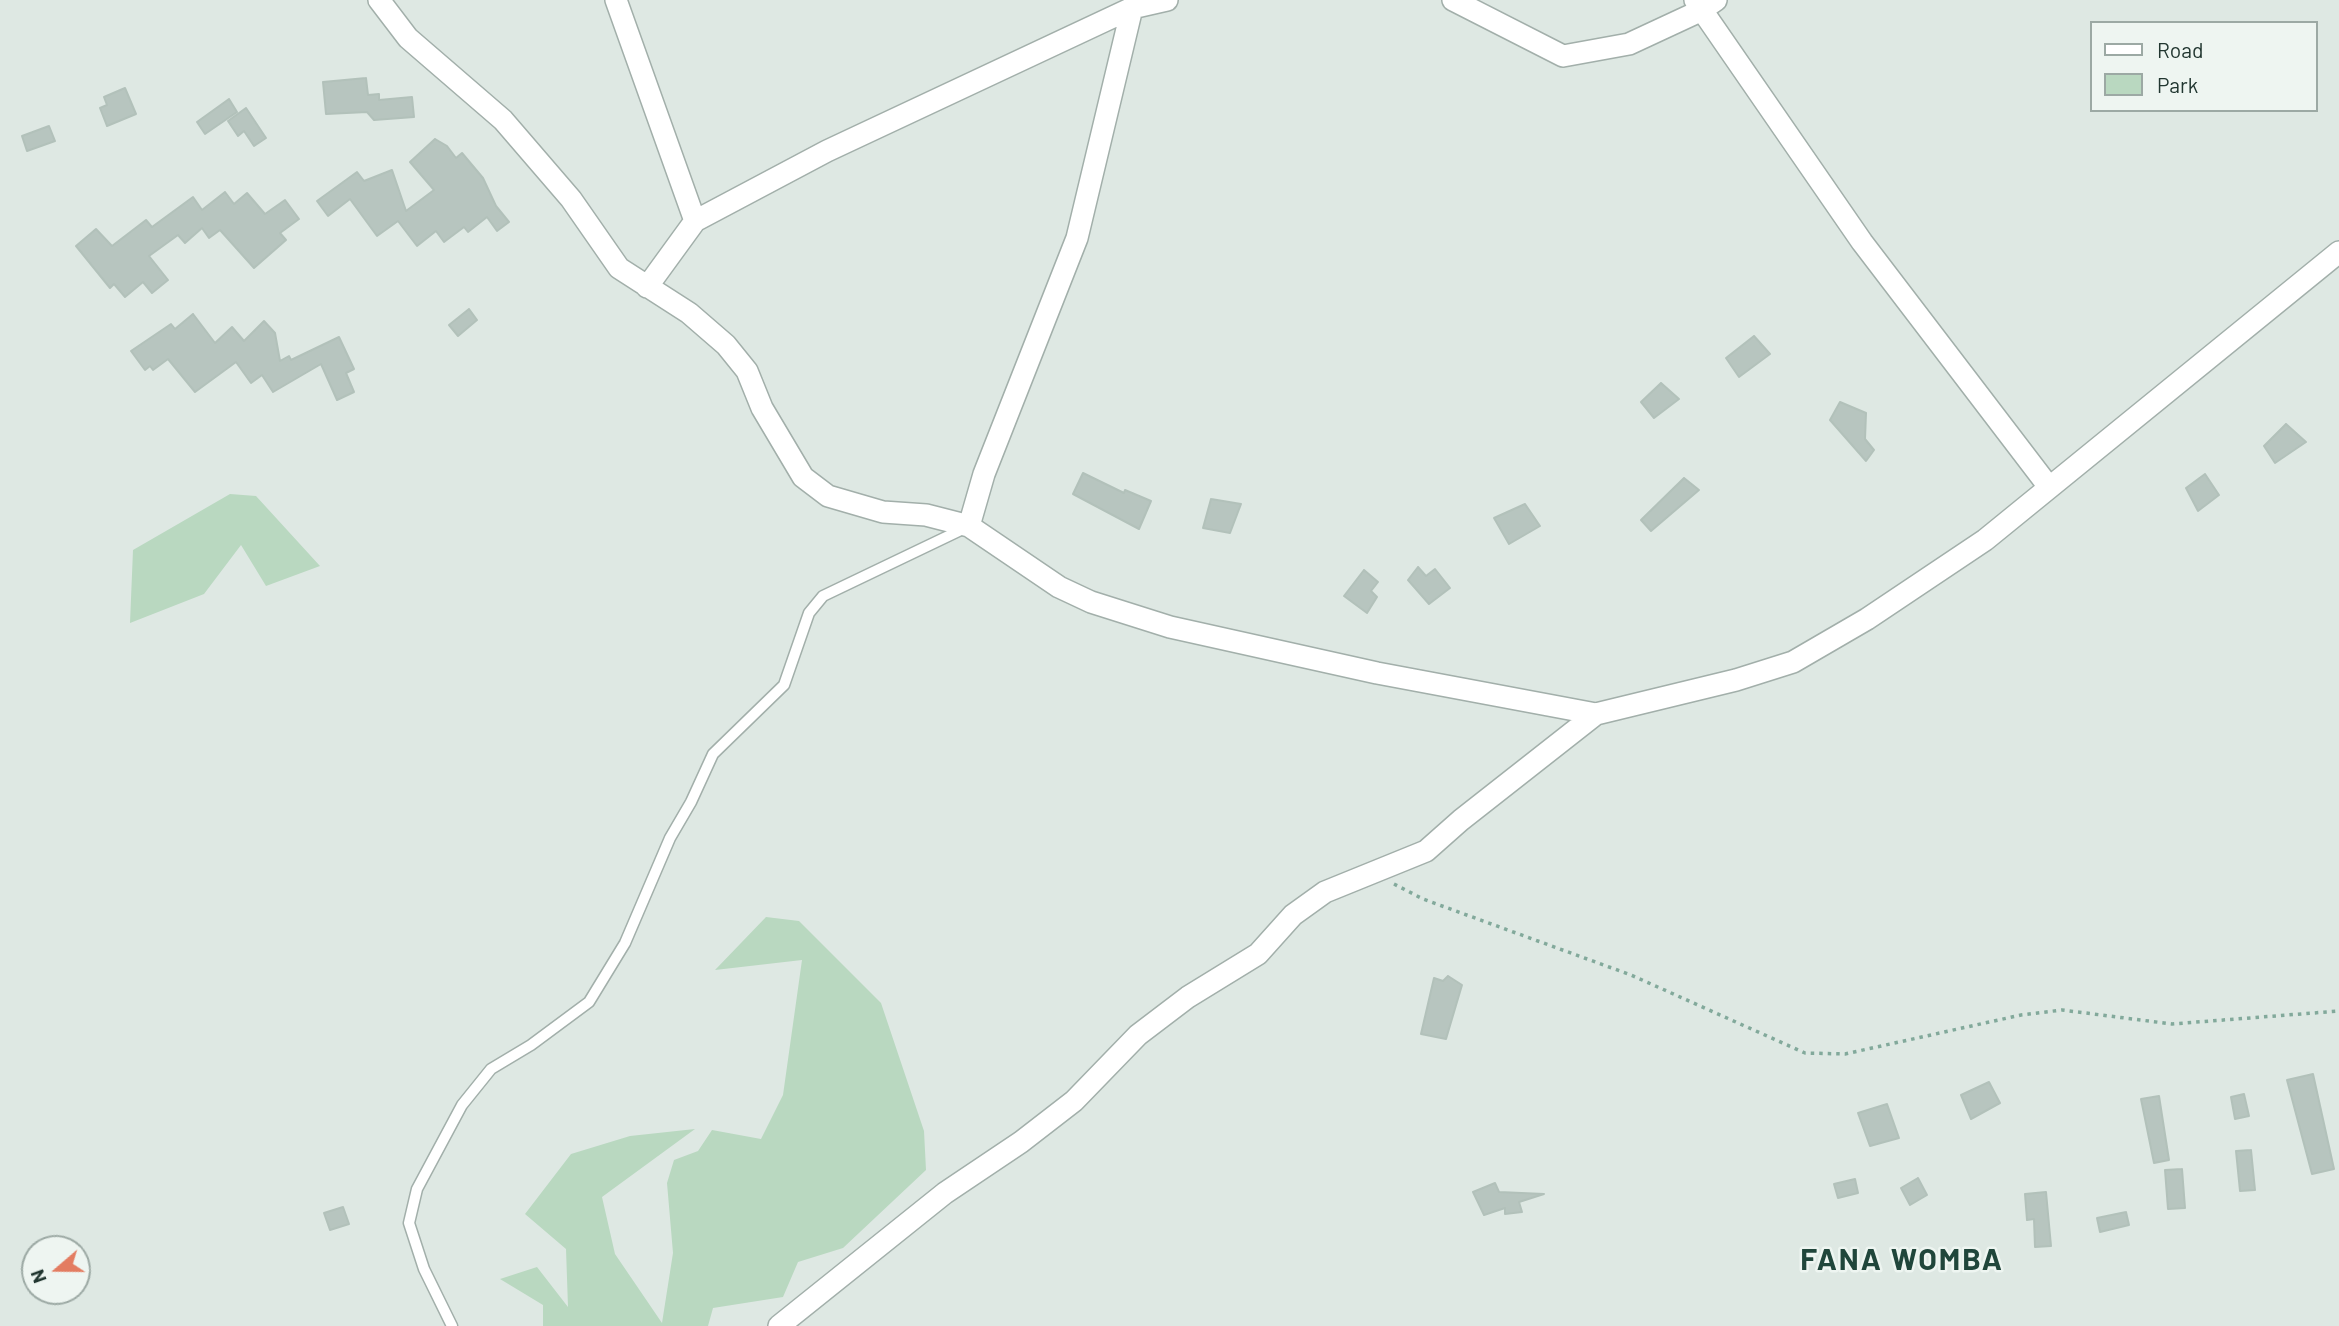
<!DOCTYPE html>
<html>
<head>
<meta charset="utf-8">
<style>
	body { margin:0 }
	#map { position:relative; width:2339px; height:1326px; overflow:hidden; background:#dee8e3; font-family:Barlow,sans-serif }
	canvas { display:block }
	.legend { position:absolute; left:2090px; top:21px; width:228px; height:91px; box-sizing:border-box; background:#eef5f1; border:2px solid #9ca9a4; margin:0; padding:9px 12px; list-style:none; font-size:21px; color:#213630 }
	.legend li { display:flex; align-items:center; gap:14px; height:35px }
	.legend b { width:35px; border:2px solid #9ca9a4 }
	.north { position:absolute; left:21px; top:1235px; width:70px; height:70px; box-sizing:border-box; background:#eef5f1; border:2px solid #9ca9a4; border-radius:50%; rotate:250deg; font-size:19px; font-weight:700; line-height:28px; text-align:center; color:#213630 }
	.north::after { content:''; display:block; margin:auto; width:24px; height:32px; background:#e37c61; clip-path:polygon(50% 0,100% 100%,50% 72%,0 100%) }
</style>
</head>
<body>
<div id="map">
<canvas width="2339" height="1326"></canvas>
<ul class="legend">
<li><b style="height:9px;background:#fff"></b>Road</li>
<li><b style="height:19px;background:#b9d8c0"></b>Park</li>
</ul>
<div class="north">N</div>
</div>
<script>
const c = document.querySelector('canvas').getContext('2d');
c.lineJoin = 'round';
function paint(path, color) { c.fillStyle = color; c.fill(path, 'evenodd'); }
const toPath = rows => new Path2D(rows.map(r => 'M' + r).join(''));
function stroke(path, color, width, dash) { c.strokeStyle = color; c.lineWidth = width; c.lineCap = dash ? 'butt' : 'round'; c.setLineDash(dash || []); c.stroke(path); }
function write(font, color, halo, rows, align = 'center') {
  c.font = font + ' Barlow,sans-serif'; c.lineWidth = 5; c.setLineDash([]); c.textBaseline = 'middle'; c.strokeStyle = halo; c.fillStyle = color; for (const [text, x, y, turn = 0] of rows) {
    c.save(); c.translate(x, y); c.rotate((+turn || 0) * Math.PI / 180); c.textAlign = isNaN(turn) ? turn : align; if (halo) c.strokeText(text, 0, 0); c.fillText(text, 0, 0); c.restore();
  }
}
paint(toPath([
	[230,494,256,496,320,566,266,586,241,545,204,594,130,623,133,550],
	[766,917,799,921,881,1003,924,1131,926,1170,843,1248,798,1262,783,1297,713,1308,708,1326,543,1326,543,1305,500,1279,537,1267,568,1307,566,1249,525,1214,571,1154,630,1136,695,1129,602,1197,615,1254,662,1323,673,1253,667,1183,674,1160,698,1151,712,1130,761,1139,783,1095,802,960,715,970]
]), '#b9d8c0');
const building = toPath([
	[366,78,368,95,379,94,379,100,412,97,414,117,374,120,367,112,326,114,323,82,366,78],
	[125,88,136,114,107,126,100,108,107,105,104,97,125,88],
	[229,99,237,112,205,134,197,122,229,99],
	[246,108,266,138,254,146,244,131,238,136,228,121,246,108],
	[49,126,55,141,27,151,22,136,49,126],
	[435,139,447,146,456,158,462,153,483,178,496,206,509,222,497,231,487,217,468,232,464,227,444,242,436,231,417,246,398,221,377,236,350,199,328,216,317,201,357,172,364,181,392,170,406,211,434,190,410,162,435,139],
	[225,192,234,204,247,193,265,214,285,200,299,219,280,233,286,240,254,268,220,230,209,238,202,228,185,243,178,235,149,256,168,280,152,293,143,282,125,297,114,284,110,288,76,246,96,229,112,246,146,220,152,227,193,197,202,210,225,192],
	[469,309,477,320,458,336,449,325,469,309],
	[193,314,215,343,232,327,244,341,264,321,275,333,280,361,289,356,291,360,339,337,354,369,346,373,354,392,337,400,321,364,273,392,262,375,251,383,236,362,195,392,168,359,153,370,150,366,145,370,131,351,171,324,175,329,193,314],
	[1754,336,1770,354,1739,377,1726,358,1754,336],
	[1661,383,1679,399,1654,418,1641,402,1661,383],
	[1840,402,1866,413,1865,439,1874,450,1866,461,1830,420,1840,402],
	[2286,424,2306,442,2275,463,2264,446,2286,424],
	[1083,473,1124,493,1125,490,1151,501,1139,529,1073,494,1083,473],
	[2205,474,2219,495,2198,511,2186,488,2205,474],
	[1684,478,1699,490,1651,531,1641,520,1684,478],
	[1211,499,1241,504,1230,533,1203,528,1211,499],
	[1525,504,1540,526,1509,544,1494,518,1525,504],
	[1418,567,1426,576,1435,569,1450,588,1429,604,1408,580,1418,567],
	[1364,570,1378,582,1371,591,1377,597,1367,613,1344,596,1364,570],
	[1448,976,1462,985,1446,1039,1421,1034,1434,978,1443,981,1448,976],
	[2313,1074,2334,1169,2312,1174,2287,1080,2313,1074],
	[1989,1082,2000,1103,1971,1119,1961,1095,1989,1082],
	[2244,1094,2249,1116,2235,1119,2231,1097,2244,1094],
	[2159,1096,2169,1160,2154,1163,2141,1099,2159,1096],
	[1887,1104,1899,1138,1870,1146,1858,1113,1887,1104],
	[2251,1150,2255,1190,2240,1191,2236,1151,2251,1150],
	[2182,1169,2185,1208,2168,1209,2165,1170,2182,1169],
	[1918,1178,1927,1195,1910,1205,1901,1188,1918,1178],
	[1855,1179,1858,1193,1838,1198,1834,1184,1855,1179],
	[1495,1183,1499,1192,1544,1194,1519,1202,1522,1212,1505,1214,1505,1208,1484,1215,1473,1192,1495,1183],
	[2046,1192,2051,1246,2035,1247,2034,1219,2027,1220,2025,1194,2046,1192],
	[343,1207,349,1224,330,1230,324,1213,343,1207],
	[2126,1212,2129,1225,2100,1232,2097,1218,2126,1212]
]);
paint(building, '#b7c5bf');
stroke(building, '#b2c1ba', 2);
const lane = toPath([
	[452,1326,424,1269,409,1223,417,1189,462,1105,491,1069,531,1045,589,1002,625,943,670,838,691,802,713,754,784,685,809,613,823,596,965,528]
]);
const street = toPath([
	[379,0,408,38,503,120,571,199,619,268,689,313,726,345,747,371,762,408,803,477,828,496,883,512,926,515,969,526,1059,587,1091,602,1170,627,1377,673,1596,714,1736,680,1793,662,1867,619,1985,540,2339,252],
	[616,0,695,221],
	[1453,0,1563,56,1629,44,1700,11,1716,0],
	[1695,0,1862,242,2049,487],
	[647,287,695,221,827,151,1132,8,1167,0],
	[969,526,984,474,1077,238,1132,8],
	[779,1326,945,1193,1021,1142,1074,1101,1138,1035,1188,997,1258,954,1293,915,1325,892,1426,851,1461,820,1596,714]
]);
stroke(lane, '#a2afaa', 13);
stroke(street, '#a2afaa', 24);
stroke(toPath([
	[1394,884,1423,899,1631,975,1805,1053,1845,1054,2021,1015,2062,1010,2172,1024,2339,1011]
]), '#82a99b', 3.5, [3.5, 5]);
stroke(lane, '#fff', 10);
stroke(street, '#fff', 21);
c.letterSpacing = '2px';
write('bold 30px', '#20463b', '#eef5f1', [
	["FANA WOMBA",1902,1260]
]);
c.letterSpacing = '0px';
</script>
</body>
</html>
